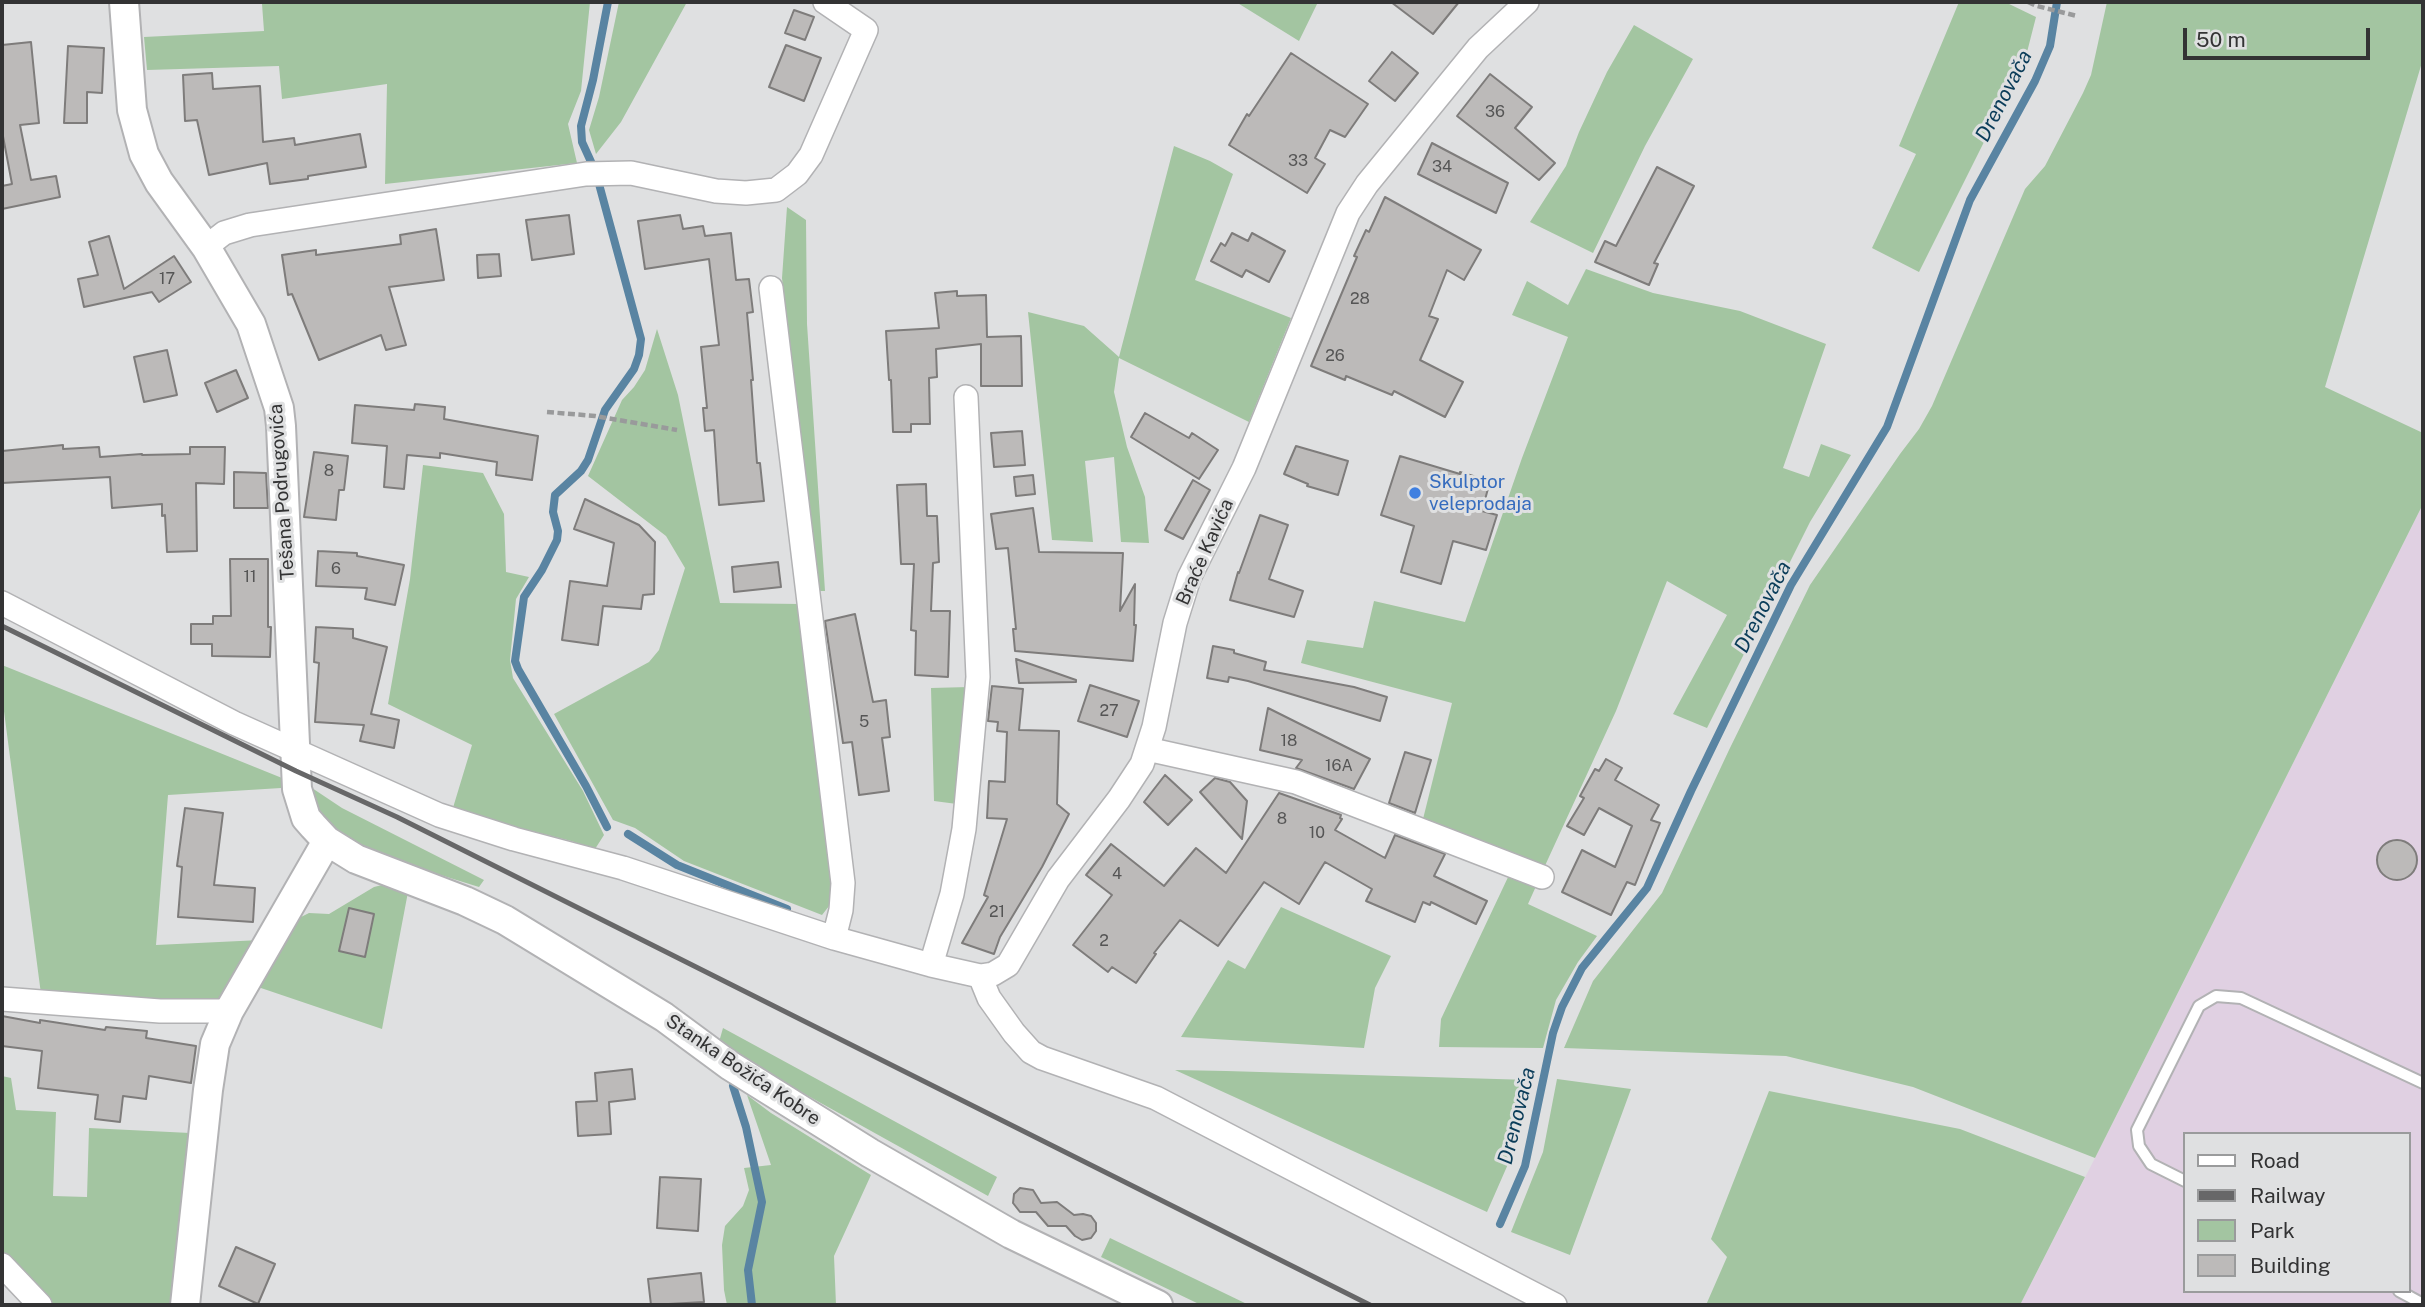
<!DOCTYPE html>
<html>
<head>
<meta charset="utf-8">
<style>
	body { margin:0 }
	#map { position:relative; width:2425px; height:1307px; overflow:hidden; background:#dfe0e1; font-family:"Public Sans",sans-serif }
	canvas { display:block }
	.frame { position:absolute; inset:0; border:4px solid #333334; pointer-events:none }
	.legend { position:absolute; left:2183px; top:1132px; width:228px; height:161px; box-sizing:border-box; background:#dfe0e1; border:2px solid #9a9b9c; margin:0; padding:9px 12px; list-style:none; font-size:21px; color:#333334 }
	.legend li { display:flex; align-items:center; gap:14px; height:35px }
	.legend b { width:35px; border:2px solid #9a9b9c }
	.scale { position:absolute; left:2183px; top:28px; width:187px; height:32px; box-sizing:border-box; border:4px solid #333334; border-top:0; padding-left:9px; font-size:21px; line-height:24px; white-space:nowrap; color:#333334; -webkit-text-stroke:5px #dfe0e1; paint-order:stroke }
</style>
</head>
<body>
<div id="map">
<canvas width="2425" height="1307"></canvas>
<div class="frame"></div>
<ul class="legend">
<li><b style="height:9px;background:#fff"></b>Road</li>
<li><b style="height:9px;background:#676768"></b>Railway</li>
<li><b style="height:19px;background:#a3c5a1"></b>Park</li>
<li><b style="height:19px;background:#bcbab9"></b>Building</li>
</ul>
<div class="scale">50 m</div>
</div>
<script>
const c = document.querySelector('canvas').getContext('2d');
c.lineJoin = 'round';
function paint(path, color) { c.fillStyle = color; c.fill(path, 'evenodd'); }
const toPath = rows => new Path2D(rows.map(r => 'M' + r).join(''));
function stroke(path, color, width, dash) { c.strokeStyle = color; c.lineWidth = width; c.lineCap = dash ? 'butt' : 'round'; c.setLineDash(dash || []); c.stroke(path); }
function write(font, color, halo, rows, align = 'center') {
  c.font = font + ' "Public Sans",sans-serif'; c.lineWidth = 6; c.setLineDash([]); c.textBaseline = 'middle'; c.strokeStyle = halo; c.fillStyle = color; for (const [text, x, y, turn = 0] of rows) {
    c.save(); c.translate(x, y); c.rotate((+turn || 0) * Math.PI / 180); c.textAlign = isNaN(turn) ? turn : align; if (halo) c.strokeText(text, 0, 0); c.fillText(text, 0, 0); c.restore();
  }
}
paint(toPath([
	[2423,504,2423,1305,2020,1305,2095,1158],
	[2185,1134,2409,1134,2409,1291,2185,1291]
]), '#e0d0e2');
paint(toPath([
	[317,2,590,2,581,91,568,124,577,163,385,184,387,84,282,99,279,66,147,70,144,37,264,31,262,4],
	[619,2,687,2,621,122,596,154,589,130,599,97],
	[1236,2,1318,2,1299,41],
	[1959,2,2005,2,2036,17,2025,60,1919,272,1872,248,1916,154,1899,146],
	[2107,2,2423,2,2423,59,2325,387,2423,433,2423,504,2095,1158,1913,1087,1786,1056,1564,1048,1593,981,1662,893,1729,750,1810,585,1900,454,1919,429,1932,406,2025,189,2045,166,2083,93,2091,75],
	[1634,25,1693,59,1645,146,1593,253,1530,222,1566,166,1579,132,1607,72],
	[1174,146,1210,161,1233,174,1195,280,1291,318,1249,422,1119,358,1114,392,1127,447,1145,497,1149,543,1121,542,1114,457,1085,461,1093,542,1052,540,1028,312,1084,326,1119,357],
	[787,207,806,220,807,324,825,591,816,591,782,278],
	[1586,269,1653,293,1740,311,1826,344,1783,468,1809,477,1821,444,1851,455,1810,522,1707,728,1673,714,1727,615,1667,581,1616,711,1543,870,1422,823,1452,703,1301,663,1307,640,1363,648,1374,601,1465,622,1522,458,1568,337,1512,315,1527,281,1568,305],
	[657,329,678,395,720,603,800,604,835,890,833,901,822,915,684,861,635,828,613,820,554,714,649,662,659,650,685,568,666,536,588,476,622,400,634,387,645,370],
	[423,465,483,473,504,514,506,572,529,577,516,599,510,660,513,678,583,791,604,835,595,849,571,841,452,811,472,745,388,704,410,579],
	[2,665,282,778,281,788,168,795,156,945,261,940,220,1000,184,1005,41,994,2,696],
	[969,687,957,804,934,801,931,688],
	[303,782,342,808,484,880,479,887,373,854,333,830,320,813],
	[1510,873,1537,884,1528,904,1597,936,1578,962,1556,1000,1543,1048,1439,1047,1441,1019],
	[382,885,408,892,382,1029,258,987,297,919,309,913,329,914,374,887],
	[1281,907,1391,956,1375,988,1364,1048,1181,1037,1228,960,1245,969],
	[723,1028,997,1177,988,1196,774,1077,719,1042],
	[1175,1070,1226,1071,1530,1080,1512,1155,1487,1212],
	[2,1076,11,1078,16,1110,56,1112,53,1196,87,1197,89,1128,190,1133,173,1305,49,1305,2,1253],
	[1557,1079,1631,1089,1570,1255,1511,1232,1543,1152],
	[1769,1091,1960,1129,2085,1177,2020,1305,1706,1305,1727,1257,1711,1239],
	[747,1095,771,1113,871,1175,834,1256,836,1305,727,1305,724,1290,722,1245,725,1226,743,1206,749,1190,744,1168,771,1165],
	[1110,1238,1249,1305,1201,1305,1101,1257]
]), '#a3c5a1');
stroke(toPath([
	[592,164,582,142,581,126,593,80,608,2],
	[599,184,641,339,639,355,634,369,605,410,588,460,581,471,555,495,553,512,558,531,557,540,542,570,524,597,515,661,518,669,586,786,607,827],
	[628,834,677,865,787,909],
	[733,1086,746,1127,762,1202,748,1270,752,1305],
	[1500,1224,1525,1166,1553,1033,1562,1007,1582,968,1647,888,1691,791,1791,585,1887,427,1970,200,2035,81,2050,46,2057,2]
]), '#5984a2', 8);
const building = toPath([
	[1391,2,1459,2,1433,34,1391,2],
	[794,10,814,17,805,40,785,33,794,10],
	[31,42,39,123,20,125,31,180,56,176,60,197,2,209,2,186,12,184,2,131,2,45,31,42],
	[786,45,821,58,804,101,769,87,786,45],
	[68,46,104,48,102,93,87,92,87,123,64,123,68,46],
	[1392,52,1418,73,1395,101,1369,81,1392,52],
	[1291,53,1368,104,1345,137,1330,130,1315,158,1325,164,1307,193,1229,145,1247,114,1249,116,1291,53],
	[212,73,213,89,260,86,263,142,294,138,295,145,360,134,366,167,308,176,308,179,270,184,267,163,209,175,197,120,185,121,183,75,212,73],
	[1490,74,1532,107,1515,128,1555,163,1539,180,1457,116,1490,74],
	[1432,143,1508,183,1496,213,1418,174,1432,143],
	[1657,167,1694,186,1654,263,1658,264,1649,285,1595,262,1605,241,1616,246,1657,167],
	[1385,197,1481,250,1464,280,1447,270,1429,316,1438,319,1420,360,1463,382,1445,417,1394,391,1392,395,1346,376,1345,380,1311,366,1357,257,1354,256,1366,230,1369,232,1385,197],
	[569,215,574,254,532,260,526,220,569,215],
	[680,215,683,229,703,226,705,236,731,233,736,280,749,279,753,312,747,313,753,380,751,380,757,463,760,463,764,501,719,505,714,430,705,431,703,408,707,408,701,347,719,345,709,259,645,269,638,221,680,215],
	[436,229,444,280,389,287,406,345,386,350,381,335,319,360,292,294,288,295,282,255,316,250,316,255,401,244,400,235,436,229],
	[1232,233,1248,241,1252,233,1285,251,1269,282,1246,270,1242,277,1211,261,1221,243,1225,246,1232,233],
	[109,236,124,289,174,256,191,282,159,302,152,292,84,307,78,279,98,275,89,242,109,236],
	[499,254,501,276,478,278,477,255,499,254],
	[957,291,957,296,986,295,987,337,1021,336,1022,386,981,386,981,344,936,349,937,377,929,378,930,424,911,424,911,432,893,432,891,380,889,380,886,331,939,328,935,293,957,291],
	[167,350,177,395,144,402,134,357,167,350],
	[236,370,248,398,217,412,205,383,236,370],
	[415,404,445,407,444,419,538,436,532,480,496,475,497,462,440,453,440,458,407,455,404,489,384,487,387,446,352,443,355,405,414,410,415,404],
	[1145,413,1189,438,1192,433,1218,450,1199,479,1131,437,1145,413],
	[1022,431,1025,465,994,467,991,433,1022,431],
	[63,445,63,449,99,447,100,457,142,454,142,455,190,454,190,447,225,447,224,484,196,483,197,551,167,552,165,515,162,516,162,504,112,508,110,477,2,483,2,451,63,445],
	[1296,446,1348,461,1338,495,1307,486,1308,484,1284,474,1296,446],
	[314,452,348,456,344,490,339,490,336,520,304,517,314,452],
	[1400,456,1460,474,1460,472,1490,481,1482,511,1497,515,1486,550,1453,541,1441,584,1401,572,1414,526,1381,515,1400,456],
	[234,472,266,473,268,508,234,508,234,472],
	[1033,475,1035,494,1016,496,1014,477,1033,475],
	[1193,480,1210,490,1183,539,1165,530,1193,480],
	[926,484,927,516,937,516,939,562,933,563,931,611,950,611,948,677,915,675,916,631,911,630,914,564,901,564,897,485,926,484],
	[585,499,639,525,655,542,654,594,643,595,641,609,603,606,598,645,562,640,570,581,607,586,614,543,574,529,585,499],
	[1033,508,1039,552,1123,553,1120,611,1135,584,1134,625,1136,625,1133,661,1015,651,1013,629,1016,629,1008,548,996,549,991,514,1033,508],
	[1260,515,1288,525,1269,579,1303,591,1294,617,1230,600,1238,572,1239,573,1260,515],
	[318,551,357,553,357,556,404,565,395,605,365,599,367,588,316,586,318,551],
	[230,559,268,559,268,627,271,627,270,657,212,656,212,644,191,644,191,624,213,624,213,616,231,616,230,559],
	[778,562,781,587,734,592,732,567,778,562],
	[855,614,873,702,886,700,890,737,882,738,889,791,859,795,852,742,843,743,825,621,855,614],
	[316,627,353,629,353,638,387,647,371,714,399,720,394,748,360,741,364,725,315,722,319,663,314,662,316,627],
	[1213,646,1234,650,1234,653,1266,662,1264,670,1354,687,1387,697,1380,721,1248,681,1229,677,1228,682,1207,678,1213,646],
	[1016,659,1076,680,1076,682,1019,683,1016,659],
	[1090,685,1139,701,1127,737,1078,721,1090,685],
	[992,686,1023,689,1019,730,1059,731,1057,804,1069,814,1042,867,1000,937,994,954,962,943,988,897,984,895,1007,819,987,818,989,781,1005,782,1007,732,997,731,998,722,988,721,992,686],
	[1268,708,1370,759,1354,789,1296,768,1302,760,1260,750,1268,708],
	[1405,752,1431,760,1415,813,1389,803,1405,752],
	[1606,759,1622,768,1615,780,1659,805,1651,820,1660,823,1635,885,1627,882,1611,915,1562,892,1582,850,1615,867,1632,826,1599,808,1584,835,1567,826,1584,798,1580,796,1595,769,1599,771,1606,759],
	[1165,775,1192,800,1168,825,1144,802,1165,775],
	[1215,778,1230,782,1247,801,1242,839,1200,792,1215,778],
	[1279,793,1341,815,1340,818,1342,819,1335,830,1385,858,1395,835,1445,854,1434,876,1487,901,1476,924,1431,902,1430,905,1423,902,1415,922,1366,901,1372,889,1325,862,1299,904,1264,882,1218,946,1180,920,1154,953,1156,954,1136,983,1112,967,1108,972,1073,945,1112,895,1086,875,1111,844,1164,886,1196,848,1226,873,1279,793],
	[185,808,223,813,214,885,255,888,253,922,178,917,182,867,177,866,185,808],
	'2377 860a20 20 0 1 1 40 0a20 20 0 1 1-40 0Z',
	[349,908,374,914,365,957,339,951,349,908],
	[2,1016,40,1023,40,1020,105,1030,106,1027,147,1031,146,1038,196,1046,191,1083,149,1076,146,1099,123,1096,120,1122,95,1119,98,1095,38,1088,42,1051,2,1046,2,1016],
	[632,1069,635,1099,609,1102,611,1134,578,1136,576,1102,597,1101,595,1073,632,1069],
	[660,1177,701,1179,698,1231,657,1228,660,1177],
	[1020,1188,1033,1190,1041,1203,1057,1202,1074,1215,1083,1214,1091,1216,1096,1223,1096,1231,1091,1238,1082,1240,1075,1236,1066,1226,1048,1226,1036,1212,1020,1212,1013,1203,1014,1194,1020,1188],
	[236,1247,275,1264,258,1304,219,1286,236,1247],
	[701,1273,704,1302,651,1305,648,1279,701,1273]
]);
paint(building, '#bcbab9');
stroke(building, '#7e7c7b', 2);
const service = toPath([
	[2185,1181,2151,1164,2139,1146,2137,1130,2199,1006,2216,996,2241,998,2423,1083],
	[2399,1291,2423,1304]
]);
const minor = toPath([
	[206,247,224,233,250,225,586,174,631,173,716,191,746,193,776,190,797,174,811,155,866,30,825,2],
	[771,288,843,883,841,910,834,938],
	[2,603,234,723,439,815,514,839,623,868,834,938,931,965,980,976,993,974,1008,965,1058,879,1119,799,1142,764,1154,727,1175,623,1189,578,1244,468,1348,213,1367,184,1478,48,1527,2],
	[1147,749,1296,782,1542,877],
	[931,965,952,894,964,829,978,677,966,397],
	[980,976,989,998,1014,1033,1031,1052,1042,1058,1156,1098,1555,1305],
	[2,999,160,1011,229,1011],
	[2,1265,40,1305]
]);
const tertiary = toPath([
	[124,2,132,110,144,154,159,182,206,247,251,324,279,408,281,426,297,789,306,818,313,826,327,841,356,859,465,901,505,920,664,1017,729,1065,870,1153,1011,1234,1158,1305],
	[185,1305,208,1090,215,1044,229,1011,327,841]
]);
stroke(service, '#b2b2b4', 14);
stroke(minor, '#b2b2b4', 26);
stroke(tertiary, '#b2b2b4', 32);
stroke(toPath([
	[2028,2,2037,6,2077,16],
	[547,412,595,416,677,430]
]), '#999a9b', 4.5, [7, 3.5]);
stroke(service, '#fff', 10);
stroke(minor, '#fff', 23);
stroke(tertiary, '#fff', 28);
stroke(toPath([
	[2,626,296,771,397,817,1370,1305]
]), '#676768', 5);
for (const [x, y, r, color] of [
	[1415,493,7,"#3f7fe0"]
]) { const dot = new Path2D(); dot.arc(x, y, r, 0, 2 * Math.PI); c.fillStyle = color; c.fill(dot); stroke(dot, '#dfe0e1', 2.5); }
write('16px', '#555', null, [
	["36",1495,112],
	["33",1298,161],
	["34",1442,167],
	["17",167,279],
	["28",1360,299],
	["26",1335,356],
	["8",329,471],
	["6",336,569],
	["11",250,577],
	["27",1109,711],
	["5",864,722],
	["18",1289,741],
	["16A",1339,766],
	["8",1282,819],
	["10",1317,833],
	["4",1117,874],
	["21",997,912],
	["2",1104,941]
]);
write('19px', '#366cbe', '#dfe0e1', [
	["Skulptor",1429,482],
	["veleprodaja",1429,504]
], 'left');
write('19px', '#333334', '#dfe0e1', [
	["Tešana Podrugovića",282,492,-94],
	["Braće Kavića",1205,552,-66],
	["Stanka Božića Kobre",743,1070,34]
]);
write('italic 21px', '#0a3c59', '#dfe0e1', [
	["Drenovača",2004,96,-63],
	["Drenovača",1763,607,-63],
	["Drenovača",1517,1116,-76]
]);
</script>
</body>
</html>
